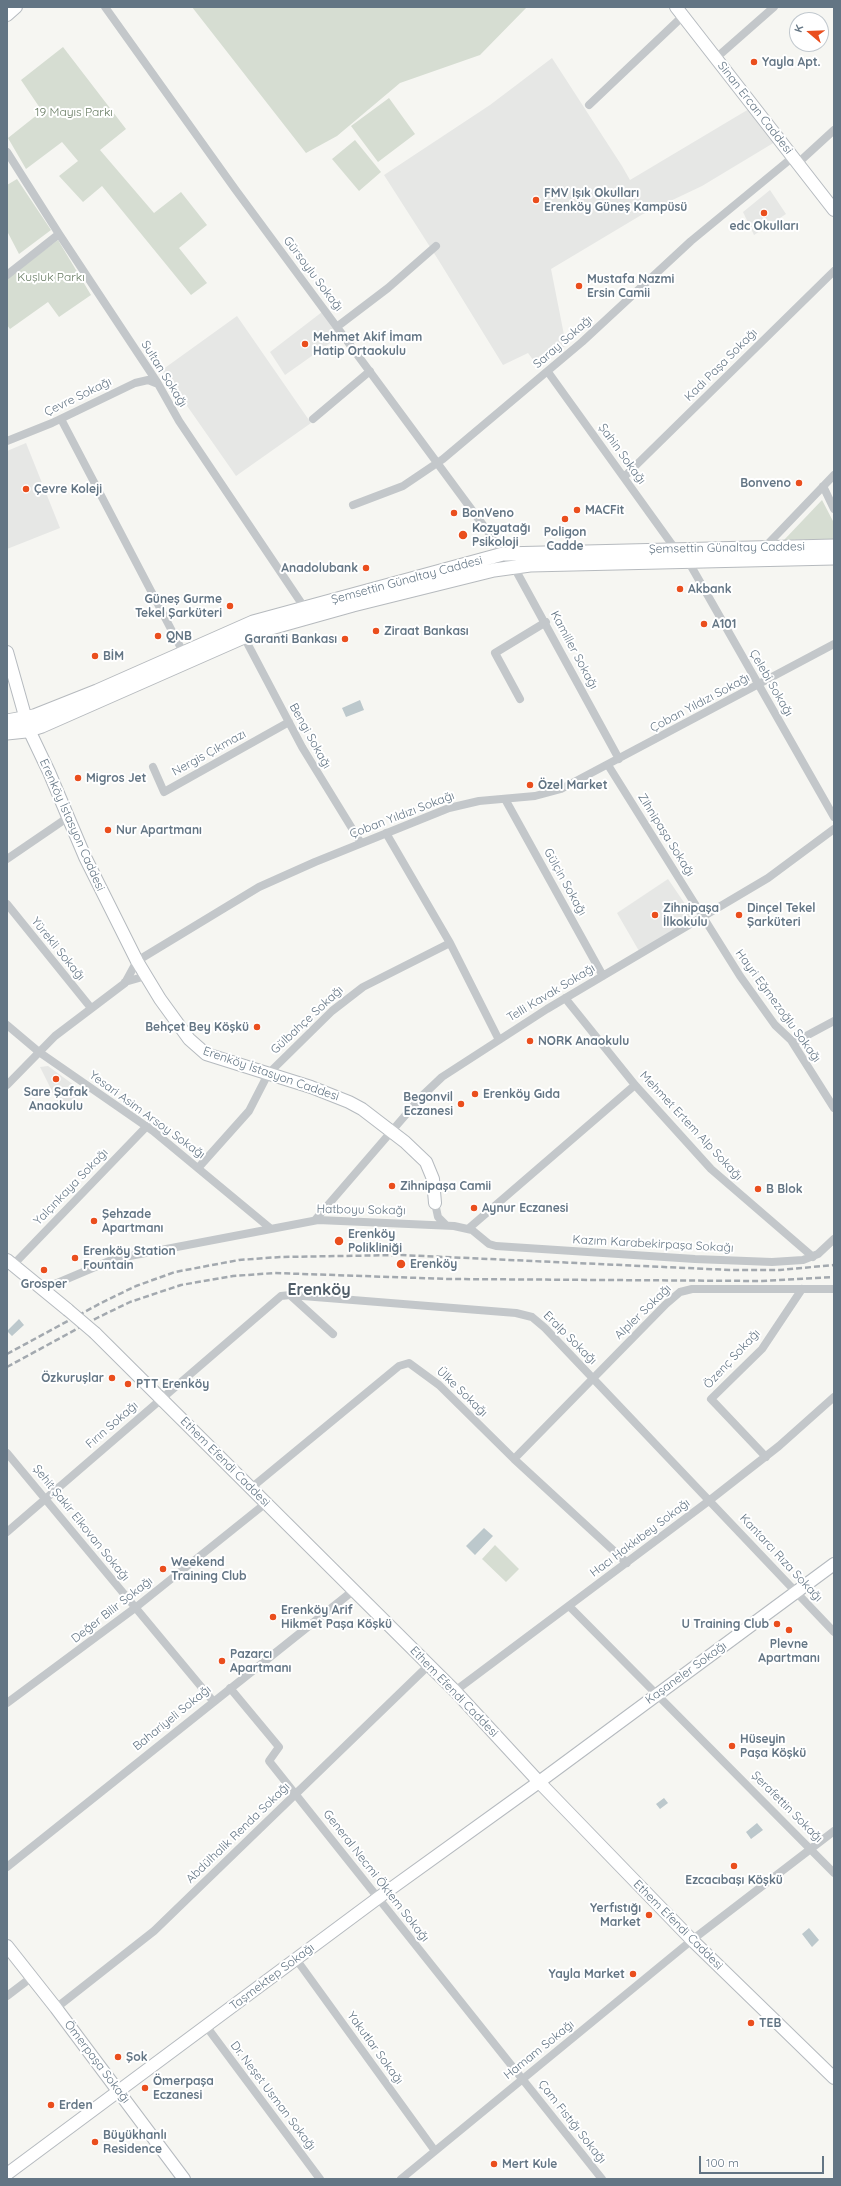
<!DOCTYPE html>
<html>
<head>
<meta charset="utf-8">
<style>
	body { margin:0 }
	#map { position:relative; width:841px; height:2186px; overflow:hidden; background:#f6f6f2; font-family:Quicksand,sans-serif }
	canvas { display:block }
	.frame { position:absolute; inset:0; border:8px solid #637584; pointer-events:none }
	.north { position:absolute; left:789px; top:12px; width:40px; height:40px; box-sizing:border-box; background:#fff; border:1px solid #c1c8ce; border-radius:50%; rotate:289deg; font-size:11px; font-weight:700; line-height:16px; text-align:center; color:#637584 }
	.north::after { content:''; display:block; margin:auto; width:14px; height:18px; background:#ea4e1d; clip-path:polygon(50% 0,100% 100%,50% 72%,0 100%) }
	.scale { position:absolute; left:699px; top:2156px; width:125px; height:18px; box-sizing:border-box; border:2px solid #637584; border-top:0; padding-left:5px; font-size:12px; line-height:14px; white-space:nowrap; color:#637584; -webkit-text-stroke:3px #fff; paint-order:stroke }
</style>
</head>
<body>
<div id="map">
<canvas width="841" height="2186"></canvas>
<div class="frame"></div>
<div class="north">K</div>
<div class="scale">100 m</div>
</div>
<script>
const c = document.querySelector('canvas').getContext('2d');
c.lineJoin = 'round';
function paint(path, color) { c.fillStyle = color; c.fill(path, 'evenodd'); }
const toPath = rows => new Path2D(rows.map(r => 'M' + r).join(''));
function stroke(path, color, width, dash) { c.strokeStyle = color; c.lineWidth = width; c.lineCap = dash ? 'butt' : 'round'; c.setLineDash(dash || []); c.stroke(path); }
function write(font, color, halo, rows, align = 'center') {
  c.font = font + ' Quicksand,sans-serif'; c.lineWidth = 4; c.setLineDash([]); c.textBaseline = 'middle'; c.strokeStyle = halo; c.fillStyle = color; for (const [text, x, y, turn = 0] of rows) {
    c.save(); c.translate(x, y); c.rotate((+turn || 0) * Math.PI / 180); c.textAlign = isNaN(turn) ? turn : align; if (halo) c.strokeText(text, 0, 0); c.fillText(text, 0, 0); c.restore();
  }
}
paint(toPath([
	[552,58,622,166,630,180,749,109,775,142,702,186,643,214,551,269,566,345,539,368,528,353,503,365,439,261,384,175,490,105],
	[770,190,786,214,754,235,743,212],
	[322,312,340,336,285,375,270,352],
	[237,316,311,423,236,476,162,370],
	[26,443,60,528,7,549,7,451],
	[668,879,694,917,639,951,617,913],
	[48,1066,82,1091,86,1094,59,1105,40,1067]
]), '#e6e7e5');
paint(toPath([
	[192,7,527,7,480,55,400,83,337,136,306,153],
	[63,47,126,129,100,150,154,213,181,192,207,225,179,248,207,283,191,295,102,186,83,202,59,176,78,161,62,142,26,169,8,138,42,111,21,80],
	[389,98,415,134,378,162,351,126],
	[355,140,381,172,359,191,332,159],
	[17,179,51,230,19,254,7,231,7,185],
	[58,240,91,295,59,317,48,302,10,329,7,325,7,278],
	[822,500,834,523,834,539,784,540],
	[495,1545,519,1569,506,1582,482,1559]
]), '#d6ddd2');
paint(toPath([
	[360,700,364,710,346,717,342,708],
	[19,1319,24,1325,12,1336,7,1331],
	[484,1528,493,1536,475,1555,466,1546],
	[664,1798,668,1803,660,1809,656,1804],
	[757,1823,763,1830,751,1839,746,1832],
	[809,1928,819,1940,812,1947,802,1934]
]), '#bcc8cc');
const secondary = toPath([
	[676,7,834,210],
	[7,15,16,7],
	[7,652,29,730,49,772,85,857,137,961,160,999,189,1039,206,1054,311,1087,349,1102,362,1109,405,1142,426,1162,433,1179,435,1203],
	[7,1260,68,1310],
	[95,1333,455,1691,539,1782,692,1940,834,2078],
	[7,1946,56,2008,184,2179],
	[7,2174,378,1898,539,1782,834,1564]
]);
const primary = toPath([
	[7,721,34,716,97,691,253,622,503,554,834,546],
	[7,733,26,731,42,726,253,633,353,605,494,570,530,565,834,558]
]);
stroke(secondary, '#b5babf', 14);
stroke(primary, '#b6babe', 15);
stroke(toPath([
	[105,7,235,189,514,567,619,759],
	[716,58,774,7],
	[589,105,683,16],
	[7,152,59,234,157,382,179,421,304,607],
	[798,163,834,130],
	[7,275,59,234],
	[338,326,388,288,436,246],
	[548,372,676,550],
	[61,419,183,652],
	[313,419,370,371],
	[7,441,52,423,135,383,148,380,158,384],
	[624,477,834,271],
	[823,486,834,509],
	[353,505,403,486,443,459,582,342,691,241,793,157],
	[764,548,834,475],
	[687,559,834,817],
	[244,637,302,747,361,843],
	[520,699,495,653,546,622],
	[608,765,740,976,775,1025,791,1040,834,1108],
	[153,767,164,792,289,722],
	[505,799,603,976],
	[386,833,450,943,499,1040],
	[7,859,67,818],
	[7,904,91,1008],
	[125,982,146,976],
	[565,998,635,1085,711,1169,813,1257],
	[7,1025,39,1052,153,1131,270,1228],
	[793,1043,834,1021],
	[7,1085,55,1036,125,983,137,961,259,887,315,862,449,808,479,801,535,796,561,789,834,644],
	[199,1167,249,1111,268,1074,332,1011,363,987,450,943],
	[435,1203,438,1217,446,1225],
	[315,1220,422,1096,442,1077,547,1009,768,878,834,829],
	[468,1229,635,1085],
	[13,1265,147,1126],
	[43,1289,114,1259,318,1220,454,1226,472,1230,489,1244,496,1246,695,1259,772,1262,803,1260,818,1254,834,1239],
	[290,1295,333,1334],
	[7,1453,213,1701],
	[766,1457,711,1399,762,1349,802,1289],
	[514,1459,666,1304,680,1292,692,1289,834,1289],
	[251,1488,399,1366,409,1363,439,1385,514,1459,627,1563],
	[7,1532,281,1296,290,1295,516,1313,532,1317,545,1328,834,1632],
	[569,1606,834,1873],
	[230,1688,279,1747,269,1761,602,2179],
	[455,1691,710,1500,779,1446,834,1397],
	[7,1703,135,1608,266,1503],
	[7,1867,354,1590],
	[296,1959,435,2151],
	[7,1996,32,1977],
	[56,2008,154,1931,429,1665],
	[206,2026,320,2179],
	[401,2179,692,1940,834,1831]
]), '#c3c7ca', 8);
stroke(secondary, '#fff', 12);
stroke(primary, '#fff', 13);
stroke(toPath([
	[7,1354,101,1303,136,1286,175,1272,239,1260,280,1257,401,1255,730,1270,780,1270,834,1265],
	[7,1367,97,1318,130,1302,181,1285,233,1276,275,1273,449,1279,762,1281,834,1277]
]), '#a3a9af', 2.5, [6, 3]);
const secondaryBridge = toPath([
	[68,1310,95,1333]
]);
stroke(secondaryBridge, '#b5babf', 14, []);
stroke(secondaryBridge, '#fff', 12);
for (const [x, y, r, color] of [
	[754,62,4,"#ea4e1d"],
	[536,200,4,"#ea4e1d"],
	[764,213,4,"#ea4e1d"],
	[579,286,4,"#ea4e1d"],
	[305,344,4,"#ea4e1d"],
	[799,483,4,"#ea4e1d"],
	[26,489,4,"#ea4e1d"],
	[577,510,4,"#ea4e1d"],
	[454,513,4,"#ea4e1d"],
	[565,519,4,"#ea4e1d"],
	[463,535,5,"#ea4e1d"],
	[366,568,4,"#ea4e1d"],
	[680,589,4,"#ea4e1d"],
	[230,606,4,"#ea4e1d"],
	[704,624,4,"#ea4e1d"],
	[376,631,4,"#ea4e1d"],
	[158,636,4,"#ea4e1d"],
	[345,639,4,"#ea4e1d"],
	[95,656,4,"#ea4e1d"],
	[78,778,4,"#ea4e1d"],
	[530,785,4,"#ea4e1d"],
	[108,830,4,"#ea4e1d"],
	[655,915,4,"#ea4e1d"],
	[739,915,4,"#ea4e1d"],
	[257,1027,4,"#ea4e1d"],
	[530,1041,4,"#ea4e1d"],
	[56,1079,4,"#ea4e1d"],
	[475,1094,4,"#ea4e1d"],
	[461,1104,4,"#ea4e1d"],
	[392,1186,4,"#ea4e1d"],
	[758,1189,4,"#ea4e1d"],
	[474,1208,4,"#ea4e1d"],
	[94,1221,4,"#ea4e1d"],
	[339,1241,5,"#ea4e1d"],
	[75,1258,4,"#ea4e1d"],
	[401,1264,5,"#ea4e1d"],
	[44,1270,4,"#ea4e1d"],
	[112,1378,4,"#ea4e1d"],
	[128,1384,4,"#ea4e1d"],
	[163,1569,4,"#ea4e1d"],
	[273,1617,4,"#ea4e1d"],
	[777,1624,4,"#ea4e1d"],
	[789,1630,4,"#ea4e1d"],
	[222,1661,4,"#ea4e1d"],
	[732,1746,4,"#ea4e1d"],
	[734,1866,4,"#ea4e1d"],
	[649,1915,4,"#ea4e1d"],
	[633,1974,4,"#ea4e1d"],
	[751,2023,4,"#ea4e1d"],
	[118,2057,4,"#ea4e1d"],
	[145,2088,4,"#ea4e1d"],
	[51,2105,4,"#ea4e1d"],
	[95,2142,4,"#ea4e1d"],
	[494,2164,4,"#ea4e1d"]
]) { const dot = new Path2D(); dot.arc(x, y, r, 0, 2 * Math.PI); c.fillStyle = color; c.fill(dot); stroke(dot, '#fff', 1.5); }
write('bold 12px', '#637584', '#fff', [
	["Yayla Apt.",762,62],
	["FMV Işık Okulları",544,193],
	["Erenköy Güneş Kampüsü",544,207],
	["edc Okulları",764,226,"center"],
	["Mustafa Nazmi",587,279],
	["Ersin Camii",587,293],
	["Mehmet Akif İmam",313,337],
	["Hatip Ortaokulu",313,351],
	["Bonveno",791,483,"right"],
	["Çevre Koleji",34,489],
	["MACFit",585,510],
	["BonVeno",462,513],
	["Kozyatağı",472,528],
	["Psikoloji",472,542],
	["Poligon",565,532,"center"],
	["Cadde",565,546,"center"],
	["Anadolubank",358,568,"right"],
	["Akbank",688,589],
	["Güneş Gurme",222,599,"right"],
	["Tekel Şarküteri",222,613,"right"],
	["A101",712,624],
	["Ziraat Bankası",384,631],
	["QNB",166,636],
	["Garanti Bankası",337,639,"right"],
	["BİM",103,656],
	["Migros Jet",86,778],
	["Özel Market",538,785],
	["Nur Apartmanı",116,830],
	["Zihnipaşa",663,908],
	["İlkokulu",663,922],
	["Dinçel Tekel",747,908],
	["Şarküteri",747,922],
	["Behçet Bey Köşkü",249,1027,"right"],
	["NORK Anaokulu",538,1041],
	["Sare Şafak",56,1092,"center"],
	["Anaokulu",56,1106,"center"],
	["Erenköy Gıda",483,1094],
	["Begonvil",453,1097,"right"],
	["Eczanesi",453,1111,"right"],
	["Zihnipaşa Camii",400,1186],
	["B Blok",766,1189],
	["Aynur Eczanesi",482,1208],
	["Şehzade",102,1214],
	["Apartmanı",102,1228],
	["Erenköy",348,1234],
	["Polikliniği",348,1248],
	["Erenköy Station",83,1251],
	["Fountain",83,1265],
	["Erenköy",410,1264],
	["Grosper",44,1284,"center"],
	["Özkuruşlar",104,1378,"right"],
	["PTT Erenköy",136,1384],
	["Weekend",171,1562],
	["Training Club",171,1576],
	["Erenköy Arif",281,1610],
	["Hikmet Paşa Köşkü",281,1624],
	["U Training Club",769,1624,"right"],
	["Plevne",789,1644,"center"],
	["Apartmanı",789,1658,"center"],
	["Pazarcı",230,1654],
	["Apartmanı",230,1668],
	["Hüseyin",740,1739],
	["Paşa Köşkü",740,1753],
	["Ezcacıbaşı Köşkü",734,1880,"center"],
	["Yerfıstığı",641,1908,"right"],
	["Market",641,1922,"right"],
	["Yayla Market",625,1974,"right"],
	["TEB",759,2023],
	["Şok",126,2057],
	["Ömerpaşa",153,2081],
	["Eczanesi",153,2095],
	["Erden",59,2105],
	["Büyükhanlı",103,2135],
	["Residence",103,2149],
	["Mert Kule",502,2164]
], 'left');
write('12px', '#637584', '#fff', [
	["Sinan Ercan Caddesi",755,108,52],
	["Gürsoylu Sokağı",313,274,53],
	["Saray Sokağı",563,342,-41],
	["Kadı Paşa Sokağı",721,365,-45],
	["Sultan Sokağı",164,374,58],
	["Çevre Sokağı",78,397,-26],
	["Şahin Sokağı",622,454,54],
	["Şemsettin Günaltay Caddesi",727,548,-1],
	["Şemsettin Günaltay Caddesi",407,580,-15],
	["Kamiller Sokağı",574,650,62],
	["Çelebi Sokağı",771,683,60],
	["Çoban Yıldızı Sokağı",700,703,-28],
	["Bengi Sokağı",310,736,61],
	["Nergis Çıkmazı",209,753,-29],
	["Çoban Yıldızı Sokağı",402,815,-21],
	["Erenköy İstasyon Caddesi",72,825,66],
	["Zihnipaşa Sokağı",666,835,58],
	["Gülçin Sokağı",565,882,61],
	["Yürekli Sokağı",58,949,51],
	["Telli Kavak Sokağı",551,993,-31],
	["Hayri Eğmezoğlu Sokağı",778,1006,54],
	["Gülbahçe Sokağı",307,1020,-43],
	["Erenköy İstasyon Caddesi",271,1074,19],
	["Yesari Asim Arsoy Sokağı",147,1115,36],
	["Mehmet Ertem Alp Sokağı",691,1126,47],
	["Yalçınkaya Sokağı",71,1187,-46],
	["Hatboyu Sokağı",361,1210,1],
	["Kazım Karabekirpaşa Sokağı",653,1244,3],
	["Alpler Sokağı",643,1312,-44],
	["Eralp Sokağı",570,1338,45],
	["Özenç Sokağı",732,1359,-47],
	["Ülke Sokağı",462,1392,44],
	["Fırın Sokağı",112,1425,-41],
	["Ethem Efendi Caddesi",225,1462,45],
	["Şehit Şakir Elkovan Sokağı",81,1523,51],
	["Hacı Hakkıbey Sokağı",640,1538,-37],
	["Kantarcı Rıza Sokağı",781,1558,47],
	["Değer Bilir Sokağı",112,1610,-38],
	["Kaşaneler Sokağı",686,1673,-36],
	["Ethem Efendi Caddesi",454,1692,46],
	["Bahariyeli Sokağı",172,1718,-39],
	["Şerafettin Sokağı",787,1807,45],
	["Abdülhalik Renda Sokağı",238,1833,-44],
	["General Necmi Öktem Sokağı",376,1876,52],
	["Ethem Efendi Caddesi",678,1925,45],
	["Taşmektep Sokağı",272,1977,-37],
	["Yakutlar Sokağı",375,2048,54],
	["Hamam Sokağı",539,2050,-39],
	["Ömerpaşa Sokağı",97,2062,53],
	["Dr. Neşet Usman Sokağı",273,2096,53],
	["Çam Fıstığı Sokağı",572,2122,52]
]);
write('12px', '#677b62', '#fff', [
	["19 Mayıs Parkı",74,112],
	["Kuşluk Parkı",51,277]
]);
write('bold 16px', '#515e69', '#fff', [
	["Erenköy",319,1290]
]);
</script>
</body>
</html>
